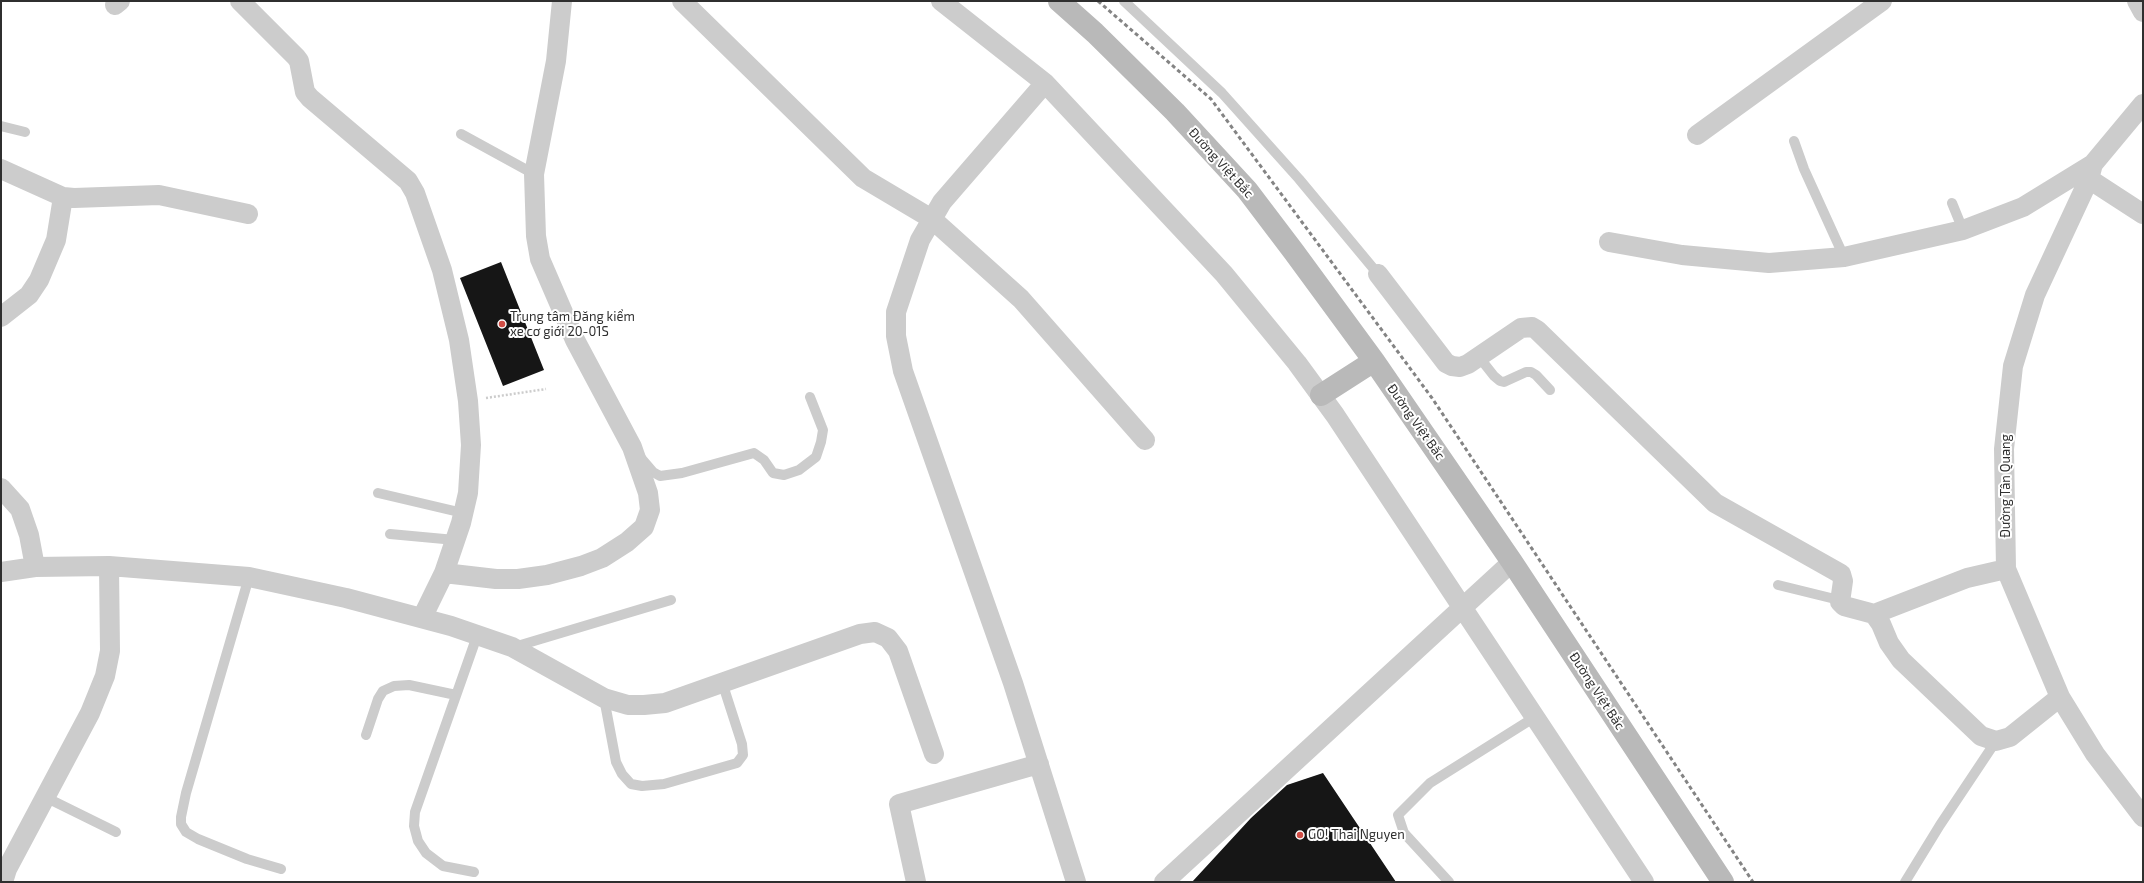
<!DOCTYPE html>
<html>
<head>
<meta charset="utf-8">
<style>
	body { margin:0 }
	#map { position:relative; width:2144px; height:883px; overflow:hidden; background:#fff; font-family:"Exo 2",sans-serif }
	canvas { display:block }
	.frame { position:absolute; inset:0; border:2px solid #2f2f2f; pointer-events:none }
</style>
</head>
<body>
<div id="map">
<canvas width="2144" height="883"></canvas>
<div class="frame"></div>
</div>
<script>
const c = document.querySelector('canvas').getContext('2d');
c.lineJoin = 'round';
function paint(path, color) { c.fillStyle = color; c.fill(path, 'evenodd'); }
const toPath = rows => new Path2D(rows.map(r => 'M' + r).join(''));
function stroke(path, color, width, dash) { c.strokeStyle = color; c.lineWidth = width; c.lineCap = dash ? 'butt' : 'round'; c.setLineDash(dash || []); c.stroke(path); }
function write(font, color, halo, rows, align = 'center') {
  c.font = font + ' "Exo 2",sans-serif'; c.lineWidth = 4; c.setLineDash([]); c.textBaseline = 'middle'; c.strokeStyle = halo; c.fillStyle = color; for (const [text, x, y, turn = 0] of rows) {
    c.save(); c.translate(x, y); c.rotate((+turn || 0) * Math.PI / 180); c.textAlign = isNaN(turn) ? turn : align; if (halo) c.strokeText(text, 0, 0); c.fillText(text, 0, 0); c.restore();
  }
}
paint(toPath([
	[501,262,544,370,503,386,460,278],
	[1323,773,1396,882,1192,882,1251,818,1287,785]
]), '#161616');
stroke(toPath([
	[486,398,546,389]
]), '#ccc', 2.5, [2, 2]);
stroke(toPath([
	[1124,1,1222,93,1299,179,1378,274],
	[1,126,25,132],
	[461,134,534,174],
	[1794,141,1804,169,1844,257],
	[1952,203,1963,230],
	[1479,357,1494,376,1500,381,1504,382,1526,372,1531,372,1536,375,1550,390],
	[641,458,653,472,660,476,682,473,754,453,764,460,773,473,784,475,799,470,816,457,821,442,823,430,810,397],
	[378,493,463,513],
	[390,534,455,540],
	[249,577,186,793,181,817,181,824,186,832,198,839,247,859,281,869],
	[1778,585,1839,600],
	[514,647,671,600],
	[604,698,616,762,622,774,631,784,642,786,664,784,737,763,743,755,742,744,722,682],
	[366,735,378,699,383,691,394,686,409,685,456,695],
	[45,797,116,832],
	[474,872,443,866,426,853,418,841,414,826,415,812,477,636],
	[1449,882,1404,833,1398,815,1430,783,1535,717],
	[1905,882,1940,825,1996,741]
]), '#ccc', 10);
stroke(toPath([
	[240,1,296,57,299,61,305,92,310,98,408,181,415,193,442,270,459,340,468,401,471,445,468,493,461,523,444,573,422,618],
	[682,1,863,178,932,219,1021,299,1145,440],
	[941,1,1045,83,1224,274,1297,363,1335,415,1644,882],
	[2137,1,2143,12],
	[115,5,120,1],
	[1045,83,942,202,920,240,896,312,896,336,903,371,1013,683,1076,882],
	[2143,104,2093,164,2089,179,2035,295,2013,366,2004,449,2006,569,2060,697,2095,754,2143,817],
	[1697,135,1882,1],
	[1,169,63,197,74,198,159,195,248,214],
	[2089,179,2143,214],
	[1609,242,1682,255,1769,263,1844,257,1963,230,2023,207,2093,164],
	[1378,274,1446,363,1452,366,1460,367,1468,364,1521,328,1532,327,1537,330,1715,503,1841,574,1843,581,1840,602,1844,606,1874,614,1881,624,1889,643,1901,660,1981,736,1996,741,2010,737,2060,697],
	[1,317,29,295,39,280,56,240,63,197],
	[1,488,20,509,29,535,35,567],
	[1,572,35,567,109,566,249,577,346,598,451,626,512,647,604,698,628,705,644,705,665,703,860,634,875,632,888,638,898,651,934,754],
	[444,573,496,579,518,579,547,575,581,566,602,558,627,542,644,527,650,510,648,493,632,447,575,340,540,259,536,236,534,174,556,61,562,1],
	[1874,614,1967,578,2006,569],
	[3,882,7,869,90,713,105,676,110,651,109,566],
	[916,882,899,804,1039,764],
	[1164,882,1512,562]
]), '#ccc', 20);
stroke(toPath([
	[1059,1,1095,33,1175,112,1247,190,1294,252,1374,361,1512,562,1723,882],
	[1321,395,1374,361]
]), '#b9b9b9', 22);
stroke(toPath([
	[1098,1,1211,99,1432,398,1753,882]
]), '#848484', 3, [4, 3]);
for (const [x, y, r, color] of [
	[502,324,4,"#d14e46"],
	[1300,835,4,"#d14e46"]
]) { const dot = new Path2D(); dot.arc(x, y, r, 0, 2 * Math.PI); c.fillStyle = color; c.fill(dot); stroke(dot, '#fff', 1.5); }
write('13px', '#2f2f2f', '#fff', [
	["Đường Việt Bắc",1221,163,48],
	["Đường Việt Bắc",1416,422,55],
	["Đường Tân Quang",2006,486,-90],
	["Đường Việt Bắc",1597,691,57]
]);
write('13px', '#2f2f2f', '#fff', [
	["Trung tâm Đăng kiểm",510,317],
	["xe cơ giới 20-01S",510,332],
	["GO! Thai Nguyen",1308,835]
], 'left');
</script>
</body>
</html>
